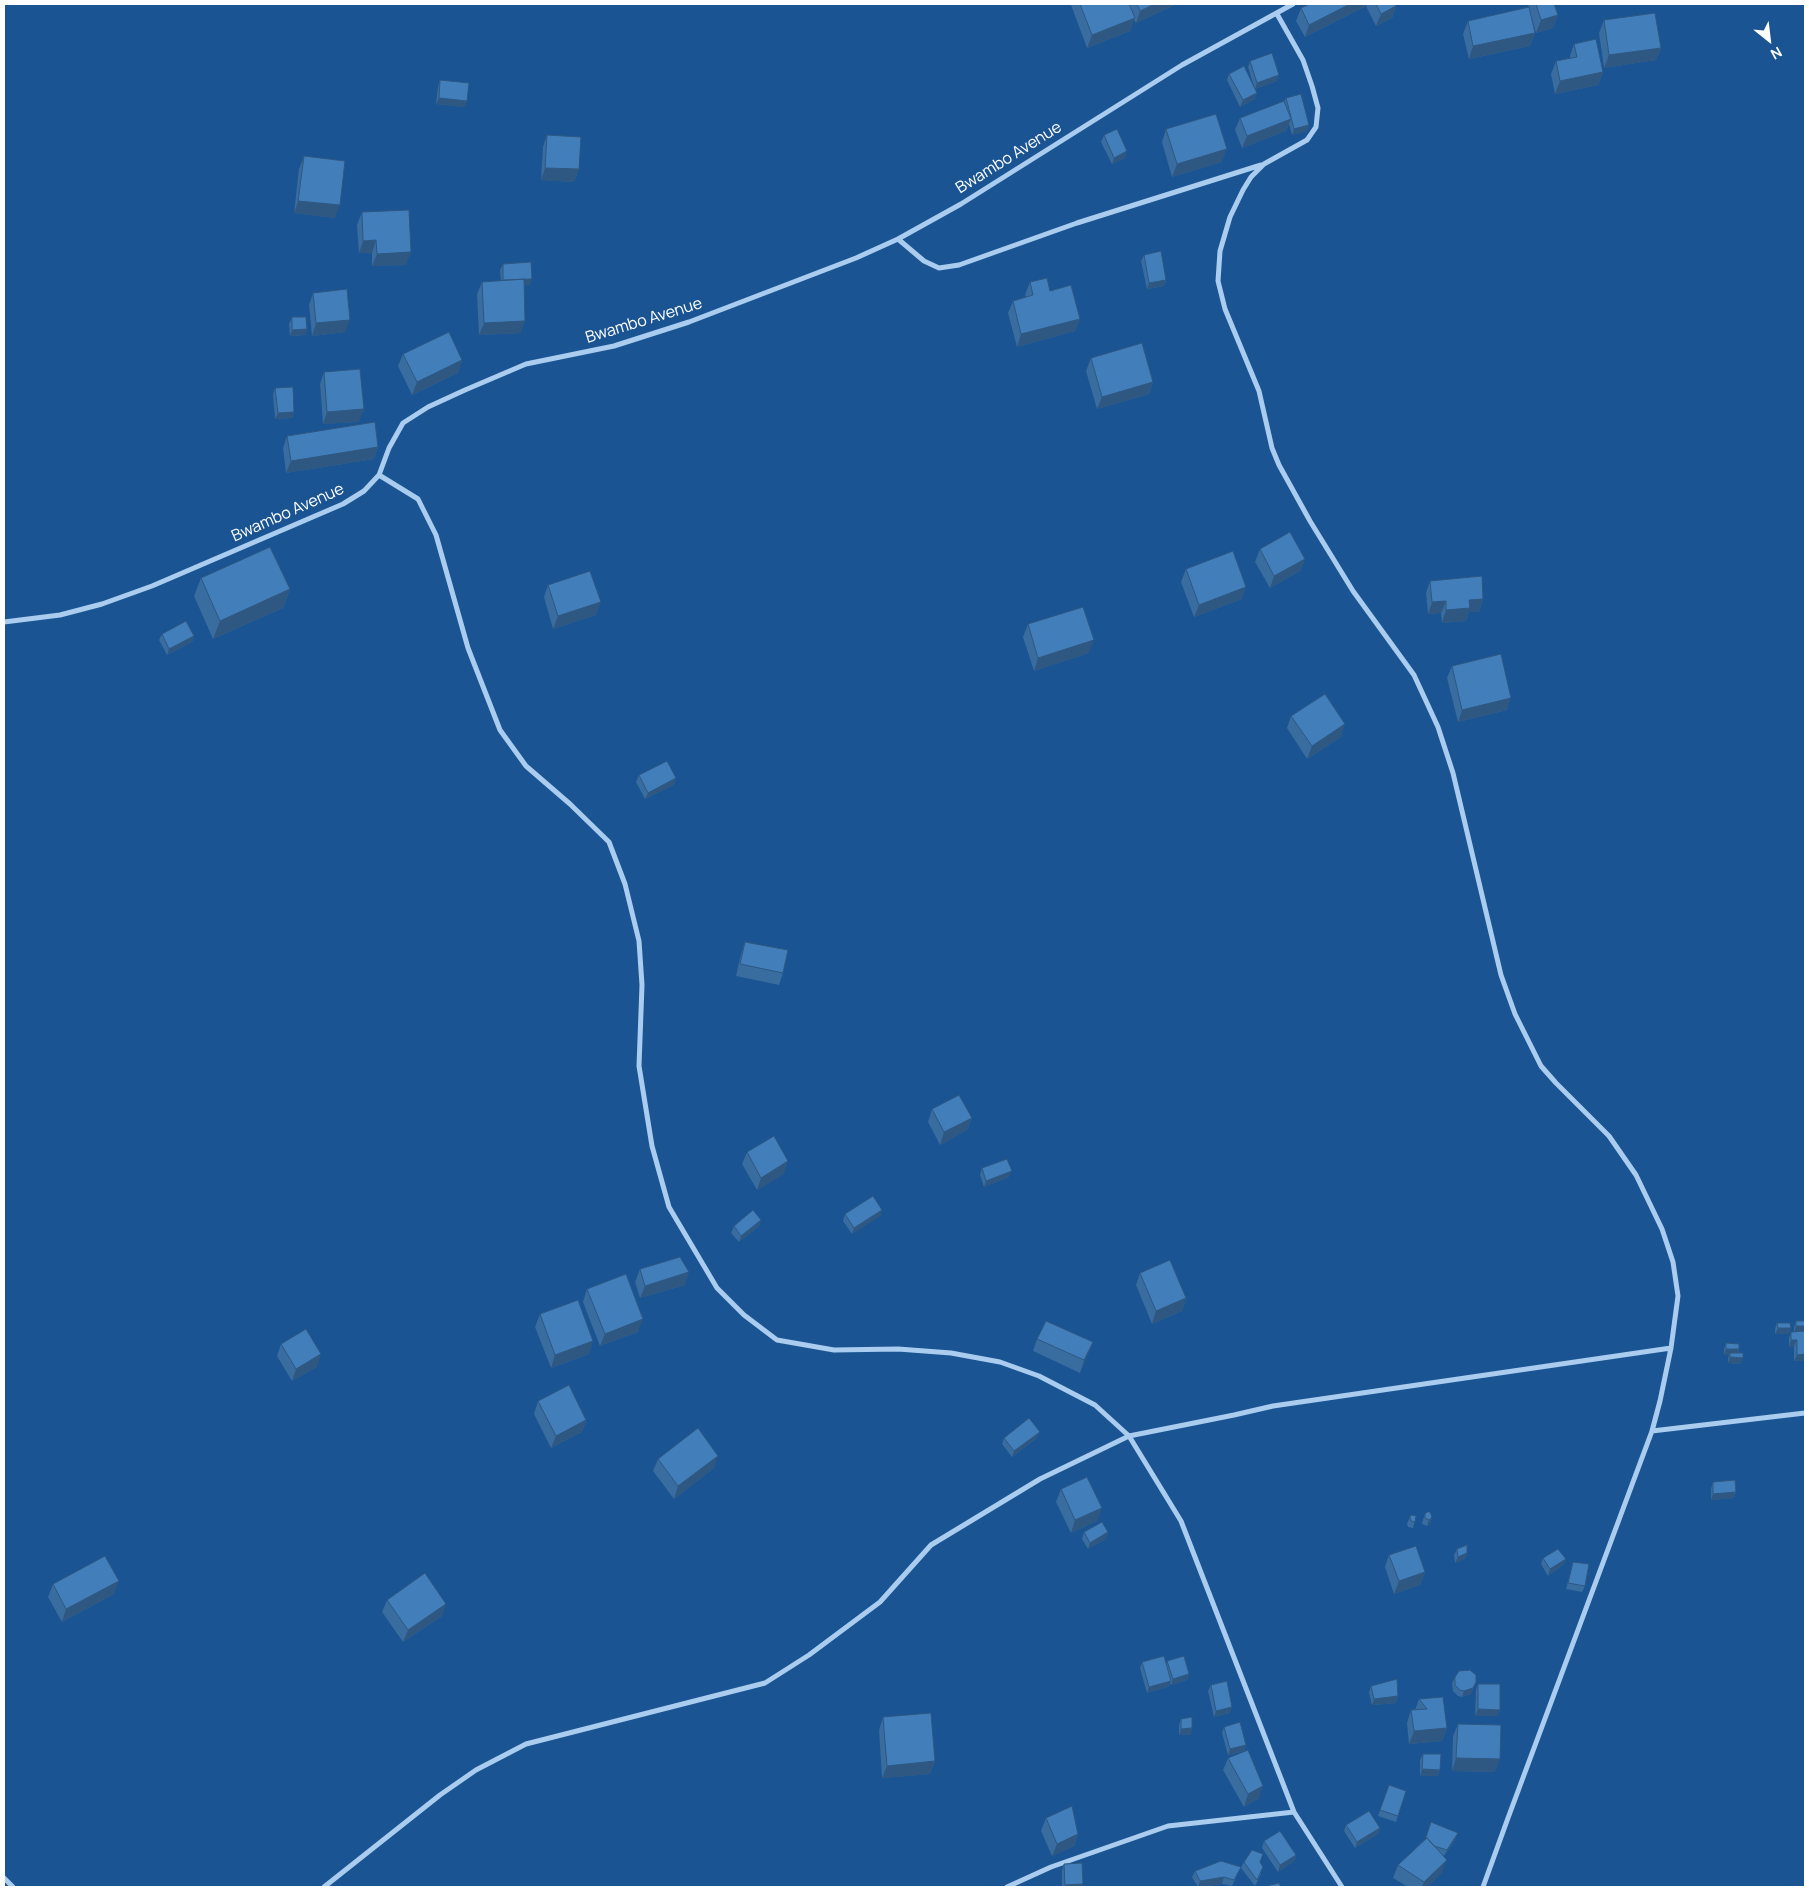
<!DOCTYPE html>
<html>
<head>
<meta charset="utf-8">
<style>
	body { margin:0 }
	#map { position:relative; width:1809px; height:1891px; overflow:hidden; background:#1a5492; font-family:Manrope,sans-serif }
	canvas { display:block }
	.frame { position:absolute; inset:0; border:5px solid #fff; pointer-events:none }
	.north { position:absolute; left:1744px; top:15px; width:50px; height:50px; -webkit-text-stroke:4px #1a5492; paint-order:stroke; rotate:151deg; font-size:14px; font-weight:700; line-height:20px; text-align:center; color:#fff }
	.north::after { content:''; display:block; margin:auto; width:18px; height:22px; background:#fff; clip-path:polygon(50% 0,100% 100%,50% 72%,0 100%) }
</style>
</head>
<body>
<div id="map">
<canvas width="1809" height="1891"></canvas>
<div class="frame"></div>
<div class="north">N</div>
</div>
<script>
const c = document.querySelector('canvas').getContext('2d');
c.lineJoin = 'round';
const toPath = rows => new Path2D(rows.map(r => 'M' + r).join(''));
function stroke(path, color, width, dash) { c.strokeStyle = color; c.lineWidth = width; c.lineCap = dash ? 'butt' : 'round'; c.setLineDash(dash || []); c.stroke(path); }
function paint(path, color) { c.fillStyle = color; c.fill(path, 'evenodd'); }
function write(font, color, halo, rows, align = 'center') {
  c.font = font + ' Manrope,sans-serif'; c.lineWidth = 4.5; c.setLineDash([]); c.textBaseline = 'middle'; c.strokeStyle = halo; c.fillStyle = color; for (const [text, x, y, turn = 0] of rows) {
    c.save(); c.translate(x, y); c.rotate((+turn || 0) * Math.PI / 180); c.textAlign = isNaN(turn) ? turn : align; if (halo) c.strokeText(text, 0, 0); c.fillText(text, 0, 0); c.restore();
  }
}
stroke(toPath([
	[1277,14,1303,60,1312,86,1318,108,1316,127,1307,140,1264,164,1251,177,1243,190,1230,217,1220,251,1218,281,1225,309,1259,391,1272,448,1279,465,1310,521,1353,591,1414,675,1438,727,1453,773,1501,975,1515,1014,1541,1066,1556,1083,1609,1136,1636,1175,1662,1229,1673,1262,1678,1296,1671,1348,1660,1401,1652,1431,1508,1818,1483,1887],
	[898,239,924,261,939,268,959,265,1077,223,1261,165],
	[379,475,418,499,436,535,468,648,500,730,526,766,570,804,609,842,625,884,639,941,642,985,639,1066,652,1146,669,1207,717,1288,744,1315,777,1340,834,1350,898,1349,951,1353,1000,1362,1039,1376,1095,1405,1129,1436,1181,1521,1294,1812,1342,1887],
	[4,622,60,615,102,604,152,586,343,504,364,491,379,475,389,448,403,423,428,407,465,390,526,364,614,346,689,322,856,258,898,239,961,204,1182,65,1293,4],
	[1652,1431,1805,1413],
	[4,1878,13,1887],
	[324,1887,440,1795,476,1770,526,1744,765,1683,809,1655,880,1602,931,1545,1040,1479,1129,1436,1234,1415,1273,1406,1671,1348],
	[1007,1887,1051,1867,1168,1826,1294,1812]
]), '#a9ccef', 5);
paint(toPath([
	[1071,4,1177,4,1136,23,1134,20,1130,31,1087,48,1071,5],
	[1310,4,1395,4,1396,6,1392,18,1376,26,1366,6,1305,37,1296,21,1301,8],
	[1528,4,1554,4,1558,15,1553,28,1536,33,1530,13,1535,33,1530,46,1469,59,1463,34,1468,21,1529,8],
	[1604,20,1661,48,1656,60,1604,68,1599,33],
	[1574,44,1603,72,1598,85,1555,94,1551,74,1556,61,1570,58,1570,56],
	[1250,61,1277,81,1255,89,1255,99,1240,107,1227,80,1229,74,1254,87,1248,67],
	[440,80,465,107,436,104,438,87],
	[1286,98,1309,125,1307,131,1292,135,1289,124,1286,131,1242,148,1235,130,1240,118,1284,102],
	[1166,129,1222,162,1172,177,1162,142],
	[547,135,579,169,574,182,541,180,543,147],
	[1104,135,1125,158,1112,164,1101,142],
	[304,156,335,218,294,213,299,169],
	[362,212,406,265,372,266,372,253,359,253,357,225],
	[1144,255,1166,280,1164,286,1147,289,1141,261],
	[503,264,530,285,524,285,521,333,479,335,477,294,482,282,501,281,500,270],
	[1030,282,1080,319,1075,331,1017,347,1008,313,1013,301,1026,297,1025,295],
	[313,293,345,332,312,336,309,305],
	[292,317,307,329,305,335,290,336,289,324],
	[403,354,462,360,458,373,412,395,398,366],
	[1091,358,1153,382,1149,394,1097,409,1086,371],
	[324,372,359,422,323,424,320,384],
	[275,388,294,412,292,418,275,419,273,394],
	[287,436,378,447,374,459,286,473,283,448],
	[1260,549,1305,559,1300,571,1270,588,1255,562],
	[1186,569,1242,599,1194,617,1181,582],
	[201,578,290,589,283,608,213,639,194,596],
	[1430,581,1483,599,1479,612,1469,612,1466,621,1442,623,1441,613,1428,614,1426,593],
	[548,585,596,615,553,629,544,597],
	[1028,624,1089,653,1034,671,1023,637],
	[162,634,194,636,192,642,167,655,159,640],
	[1452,666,1507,710,1458,722,1447,678],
	[1291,716,1341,737,1307,759,1287,728],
	[639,775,676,778,674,785,645,799,636,782],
	[745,942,783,973,779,985,736,976,741,954],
	[932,1109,972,1118,967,1130,940,1145,928,1122],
	[747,1152,784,1174,757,1190,742,1164],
	[982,1168,1009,1177,984,1187,980,1175],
	[882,1210,880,1216,852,1234,843,1221,845,1214],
	[761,1220,759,1226,739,1242,731,1233,734,1226],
	[640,1269,685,1285,640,1298,635,1282],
	[1140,1273,1186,1298,1182,1311,1152,1324,1136,1285],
	[587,1289,638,1332,600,1346,583,1302],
	[540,1314,589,1354,551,1368,535,1327],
	[1796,1321,1805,1361,1794,1361,1794,1346,1789,1347,1789,1338,1791,1332,1794,1332,1794,1328],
	[1777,1323,1791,1328,1788,1334,1775,1334,1775,1329],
	[1037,1339,1093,1342,1080,1373,1033,1351],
	[1726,1343,1739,1349,1738,1353,1741,1364,1728,1363,1728,1359,1729,1355,1724,1355,1724,1349],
	[281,1344,317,1367,292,1381,277,1356],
	[538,1401,586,1420,582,1432,551,1448,534,1414],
	[1004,1438,1037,1438,1012,1457,1002,1444],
	[658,1459,714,1468,674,1499,653,1471],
	[1713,1482,1736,1492,1734,1498,1711,1500,1711,1489],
	[1061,1489,1097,1521,1071,1533,1056,1502],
	[1425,1514,1432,1517,1430,1524,1427,1526,1422,1524,1423,1520],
	[1416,1516,1413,1528,1408,1527,1407,1524,1410,1517],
	[1084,1532,1108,1532,1106,1539,1088,1549,1082,1539],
	[1457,1549,1467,1553,1465,1559,1455,1563,1454,1555],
	[1389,1555,1425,1572,1420,1585,1394,1594,1385,1567],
	[1543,1558,1566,1559,1563,1565,1548,1576,1541,1564],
	[1573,1562,1585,1586,1582,1592,1566,1589],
	[53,1584,114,1594,62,1622,48,1597],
	[387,1600,442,1616,403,1642,382,1612],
	[1167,1661,1189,1674,1187,1680,1171,1685,1170,1683,1168,1687,1147,1693,1140,1668,1142,1662,1166,1664],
	[1455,1677,1476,1682,1471,1694,1462,1697,1458,1696,1453,1691,1452,1683],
	[1478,1684,1500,1710,1497,1716,1475,1716,1476,1690],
	[1211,1685,1230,1713,1214,1717,1208,1691],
	[1371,1686,1398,1696,1396,1703,1372,1705,1369,1693],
	[1419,1699,1447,1728,1442,1741,1409,1744,1407,1723,1411,1710,1415,1710],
	[883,1717,935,1761,930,1774,882,1778,879,1730],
	[1181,1719,1192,1728,1190,1735,1179,1735,1179,1725],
	[1458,1724,1495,1772,1452,1771,1453,1736],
	[1224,1727,1246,1745,1244,1751,1228,1755,1222,1733],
	[1423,1754,1438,1776,1420,1776,1420,1760],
	[1228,1758,1259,1798,1244,1807,1223,1770],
	[1389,1785,1406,1791,1396,1822,1378,1816],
	[1046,1818,1078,1834,1074,1846,1052,1856,1041,1831],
	[1346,1825,1380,1828,1378,1834,1355,1848,1344,1831],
	[1424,1840,1455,1840,1444,1856,1443,1855,1442,1873,1427,1887,1408,1887,1393,1878,1398,1865],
	[1264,1841,1296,1855,1294,1861,1278,1872,1262,1848],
	[1244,1862,1260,1862,1261,1874,1255,1886,1241,1868],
	[1064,1864,1082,1887,1062,1887,1062,1870],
	[1241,1867,1232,1886,1222,1884,1198,1887,1192,1877,1195,1871]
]), '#396c9f');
paint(toPath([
	[1155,4,1177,4,1136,23,1140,11],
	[1350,4,1367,4,1366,6,1305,37,1309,25],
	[1396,6,1392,18,1376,26,1381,14],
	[1558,15,1553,28,1536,33,1541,20],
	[1135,18,1130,31,1087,48,1092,35],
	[1535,33,1530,46,1469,59,1473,46],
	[1661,48,1656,60,1604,68,1609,55],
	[1603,72,1598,85,1555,94,1560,81],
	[1279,75,1277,81,1255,89,1257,83],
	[1257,93,1255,99,1240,107,1243,100],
	[439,98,467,101,465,107,436,104],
	[1291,119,1286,131,1242,148,1247,136],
	[1309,125,1307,131,1292,135,1294,129],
	[1227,149,1222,162,1172,177,1177,164],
	[1127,151,1125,158,1112,164,1114,158],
	[545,168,579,169,574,182,541,180],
	[298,201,340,205,335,218,294,213],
	[376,240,372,253,359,253,363,241],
	[411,252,406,265,372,266,377,254],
	[532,279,530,285,501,286,503,280],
	[1166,280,1164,286,1147,289,1149,283],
	[1080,319,1075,331,1017,347,1021,334],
	[350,320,345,332,312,336,316,323],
	[525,321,521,333,479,335,484,323],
	[307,329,305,335,290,336,292,330],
	[462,360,458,373,412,395,417,382],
	[1153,382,1149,394,1097,409,1102,397],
	[364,409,359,422,323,424,327,412],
	[294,412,292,418,275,419,278,413],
	[378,447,374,459,286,473,291,461],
	[1305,559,1300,571,1270,588,1274,576],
	[1246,587,1242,599,1194,617,1199,605],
	[290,589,283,608,213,639,220,621],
	[1483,599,1479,612,1469,612,1466,621,1442,623,1446,610,1469,600],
	[1446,601,1441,613,1428,614,1432,602],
	[601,602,596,615,553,629,558,616],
	[194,636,192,642,167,655,169,649],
	[1094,640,1089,653,1034,671,1038,658],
	[1511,698,1507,710,1458,722,1462,710],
	[1345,724,1341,737,1307,759,1312,746],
	[676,778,674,785,645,799,648,793],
	[972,1118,967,1130,940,1145,944,1132],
	[788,1161,784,1174,757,1190,761,1178],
	[1012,1171,1009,1177,984,1187,986,1181],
	[882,1210,880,1216,852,1234,854,1228],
	[761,1220,759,1226,739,1242,741,1236],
	[689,1272,685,1285,640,1298,645,1286],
	[1186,1298,1182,1311,1152,1324,1156,1311],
	[643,1319,638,1332,600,1346,605,1334],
	[1796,1326,1805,1326,1805,1332,1794,1333],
	[1778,1328,1791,1328,1788,1334,1775,1334],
	[1791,1340,1797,1340,1794,1346,1789,1347],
	[593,1341,589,1354,551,1368,555,1355],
	[1093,1342,1088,1354,1080,1373,1084,1360],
	[1726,1349,1739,1349,1737,1356,1730,1353,1729,1355,1724,1355],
	[321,1354,317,1367,292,1381,296,1369],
	[1805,1354,1805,1361,1794,1361,1797,1355],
	[1730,1357,1743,1358,1741,1364,1728,1363],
	[586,1420,582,1432,551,1448,556,1436],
	[1040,1432,1037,1438,1012,1457,1014,1451],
	[718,1456,714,1468,674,1499,678,1486],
	[1736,1492,1734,1498,1711,1500,1713,1494],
	[1102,1508,1097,1521,1071,1533,1075,1520],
	[1432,1517,1430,1524,1427,1526,1429,1520],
	[1108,1532,1106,1539,1088,1549,1090,1543],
	[1467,1553,1465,1559,1455,1563,1458,1557],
	[1566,1559,1563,1565,1548,1576,1550,1569],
	[1425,1572,1420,1585,1394,1594,1399,1581],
	[119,1581,114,1594,62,1622,66,1609],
	[446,1604,442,1616,403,1642,408,1630],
	[1189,1674,1187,1680,1171,1685,1173,1679],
	[1171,1681,1168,1687,1147,1693,1149,1687],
	[1476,1682,1471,1694,1462,1697,1464,1691],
	[1398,1696,1396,1703,1372,1705,1374,1699],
	[1232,1707,1230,1713,1214,1717,1216,1711],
	[1478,1709,1500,1710,1497,1716,1475,1716],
	[1192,1728,1190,1735,1179,1735,1181,1729],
	[1447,1728,1442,1741,1409,1744,1414,1731],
	[1246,1745,1244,1751,1228,1755,1230,1749],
	[1456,1758,1500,1759,1495,1772,1452,1771],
	[935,1761,930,1774,882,1778,887,1766],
	[1422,1769,1440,1770,1438,1776,1420,1776],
	[1263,1786,1259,1798,1244,1807,1248,1794],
	[1380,1828,1378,1834,1355,1848,1357,1842],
	[1458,1833,1455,1840,1444,1856,1447,1850],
	[1078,1834,1074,1846,1052,1856,1057,1844],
	[1296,1855,1294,1861,1278,1872,1280,1865],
	[1447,1860,1442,1873,1427,1887,1422,1887,1424,1882],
	[1224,1877,1222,1884,1198,1887,1200,1881],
	[1083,1884,1082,1887,1064,1887,1065,1885]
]), '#2e5882');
const building = toPath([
	[1080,4,1129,4,1135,18,1092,35,1080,4],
	[1137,4,1155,4,1140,11,1137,4],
	[1310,4,1350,4,1309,25,1301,8,1310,4],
	[1376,4,1395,4,1396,6,1381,14,1376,4],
	[1536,4,1554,4,1558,15,1541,20,1536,4],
	[1529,7,1535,33,1473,46,1468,21,1529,7],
	[1655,13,1661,48,1609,55,1604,20,1655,13],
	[1596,39,1603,72,1560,81,1556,61,1577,57,1574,44,1596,39],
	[1272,53,1279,75,1257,83,1250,61,1272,53],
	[1244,66,1257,93,1243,100,1229,74,1244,66],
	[440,80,469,83,467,101,439,98,440,80],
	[1301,94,1309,125,1294,129,1286,98,1301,94],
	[1284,101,1291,119,1247,136,1240,118,1284,101],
	[1216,114,1227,149,1177,164,1166,129,1216,114],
	[1117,129,1127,151,1114,158,1104,135,1117,129],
	[547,135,581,137,579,169,545,168,547,135],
	[304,156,345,161,340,205,298,201,304,156],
	[409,210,411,252,377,254,376,240,363,241,362,212,409,210],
	[1161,251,1166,280,1149,283,1144,255,1161,251],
	[531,262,532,279,503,280,503,264,531,262],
	[1047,278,1050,291,1071,285,1080,319,1021,334,1013,301,1033,295,1030,282,1047,278],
	[524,279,525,321,484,323,482,282,524,279],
	[347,289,350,320,316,323,313,293,347,289],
	[292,317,306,317,307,329,292,330,292,317],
	[449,332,462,360,417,382,403,354,449,332],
	[1142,343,1153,382,1102,397,1091,358,1142,343],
	[360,369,364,409,327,412,324,372,360,369],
	[293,387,294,412,278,413,275,388,293,387],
	[375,422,378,447,291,461,287,436,375,422],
	[1290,532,1305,559,1274,576,1260,549,1290,532],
	[270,547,290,589,220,621,201,578,270,547],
	[1233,551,1246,587,1199,605,1186,569,1233,551],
	[590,571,601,602,558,616,548,585,590,571],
	[1482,576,1483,599,1469,600,1470,608,1446,610,1446,601,1432,602,1430,581,1482,576],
	[1083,607,1094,640,1038,658,1028,624,1083,607],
	[186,621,194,636,169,649,162,634,186,621],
	[1501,654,1511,698,1462,710,1452,666,1501,654],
	[1325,694,1345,724,1312,746,1291,716,1325,694],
	[667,761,676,778,648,793,639,775,667,761],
	[745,942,788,950,783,973,740,964,745,942],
	[959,1095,972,1118,944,1132,932,1109,959,1095],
	[774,1136,788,1161,761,1178,747,1152,774,1136],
	[1007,1159,1012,1171,986,1181,982,1168,1007,1159],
	[873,1196,882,1210,854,1228,845,1214,873,1196],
	[753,1210,761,1220,741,1236,734,1226,753,1210],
	[680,1257,689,1272,645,1286,640,1269,680,1257],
	[1170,1260,1186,1298,1156,1311,1140,1273,1170,1260],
	[626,1274,643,1319,605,1334,587,1289,626,1274],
	[578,1300,593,1341,555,1355,540,1314,578,1300],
	[1046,1321,1093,1342,1084,1360,1037,1339,1046,1321],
	[1796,1321,1805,1321,1805,1326,1796,1326,1796,1321],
	[1777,1323,1790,1323,1791,1328,1778,1328,1777,1323],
	[306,1329,321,1354,296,1369,281,1344,306,1329],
	[1805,1331,1805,1354,1797,1355,1797,1340,1791,1340,1791,1332,1805,1331],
	[1726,1343,1739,1344,1739,1349,1726,1349,1726,1343],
	[1730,1353,1743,1353,1743,1358,1730,1357,1730,1353],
	[569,1385,586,1420,556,1436,538,1401,569,1385],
	[1029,1418,1040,1432,1014,1451,1004,1438,1029,1418],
	[698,1428,718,1456,678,1486,658,1459,698,1428],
	[1087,1477,1102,1508,1075,1520,1061,1489,1087,1477],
	[1735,1480,1736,1492,1713,1494,1713,1482,1735,1480],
	[1427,1512,1430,1512,1432,1517,1429,1520,1425,1518,1425,1514,1427,1512],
	[1411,1515,1416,1516,1415,1522,1411,1521,1410,1517,1411,1515],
	[1102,1522,1108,1532,1090,1543,1084,1532,1102,1522],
	[1467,1545,1467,1553,1458,1557,1457,1549,1467,1545],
	[1416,1546,1425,1572,1399,1581,1389,1555,1416,1546],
	[1558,1549,1566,1559,1550,1569,1543,1558,1558,1549],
	[105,1556,119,1581,66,1609,53,1584,105,1556],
	[1573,1562,1589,1564,1585,1586,1568,1583,1573,1562],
	[425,1573,446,1604,408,1630,387,1600,425,1573],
	[1164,1656,1171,1681,1149,1687,1142,1662,1164,1656],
	[1184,1656,1189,1674,1173,1679,1167,1661,1184,1656],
	[1470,1670,1476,1675,1476,1682,1473,1688,1464,1691,1460,1690,1455,1685,1455,1677,1459,1671,1470,1670],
	[1397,1679,1398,1696,1374,1699,1371,1686,1397,1679],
	[1227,1681,1232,1707,1216,1711,1211,1685,1227,1681],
	[1478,1684,1500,1684,1500,1710,1478,1709,1478,1684],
	[1443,1697,1447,1728,1414,1731,1411,1710,1427,1709,1419,1699,1443,1697],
	[931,1713,935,1761,887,1766,883,1717,931,1713],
	[1192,1717,1192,1728,1181,1729,1181,1719,1192,1717],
	[1240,1722,1246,1745,1230,1749,1224,1727,1240,1722],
	[1458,1724,1501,1725,1500,1759,1456,1758,1458,1724],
	[1248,1750,1263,1786,1248,1794,1228,1758,1248,1750],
	[1423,1754,1441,1754,1440,1770,1422,1769,1423,1754],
	[1389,1785,1406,1791,1398,1816,1380,1810,1389,1785],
	[1072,1806,1078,1834,1057,1844,1046,1818,1072,1806],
	[1369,1811,1380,1828,1357,1842,1346,1825,1369,1811],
	[1431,1822,1458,1833,1447,1850,1434,1846,1427,1838,1425,1840,1431,1822],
	[1280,1831,1296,1855,1280,1865,1264,1841,1280,1831],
	[1427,1838,1447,1860,1424,1882,1398,1865,1427,1838],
	[1252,1850,1263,1854,1260,1862,1263,1867,1257,1880,1244,1862,1252,1850],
	[1221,1861,1241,1867,1234,1880,1224,1877,1200,1881,1195,1871,1221,1861],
	[1082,1863,1083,1884,1065,1885,1064,1864,1082,1863],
	[1279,1883,1281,1887,1268,1887,1267,1886,1279,1883]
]);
paint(building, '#427eb9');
stroke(building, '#2e5882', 1);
write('16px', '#fff', '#1a5492', [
	["Bwambo Avenue",1009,158,-32],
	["Bwambo Avenue",644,321,-17],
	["Bwambo Avenue",288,513,-24]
]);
</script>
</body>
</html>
